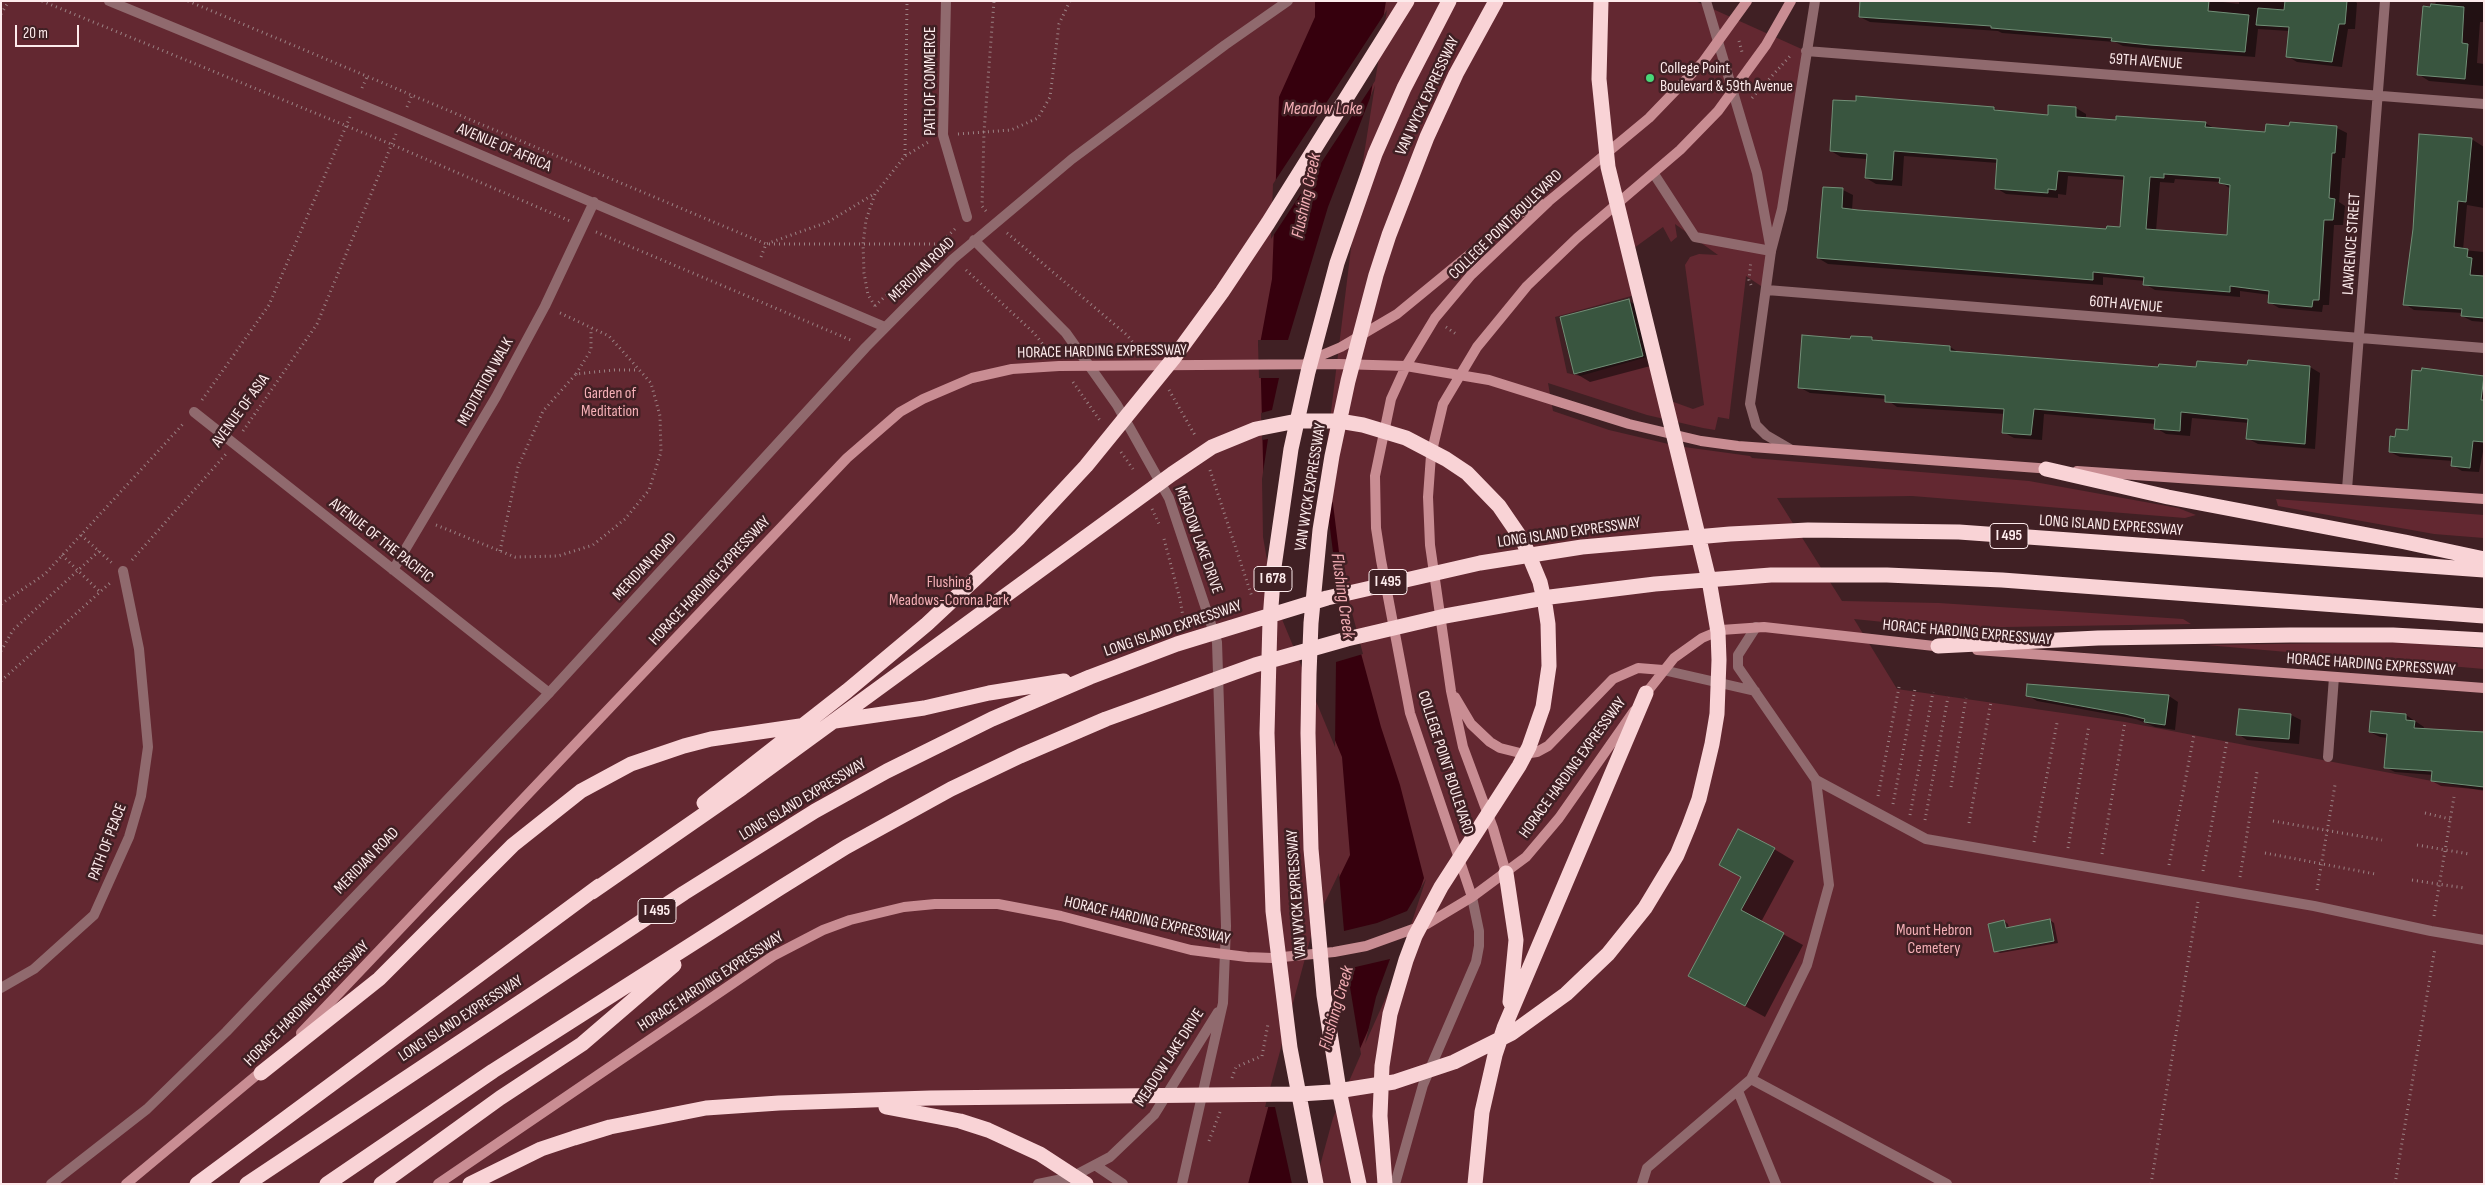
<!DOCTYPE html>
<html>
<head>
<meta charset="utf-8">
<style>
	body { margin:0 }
	#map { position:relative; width:2485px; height:1185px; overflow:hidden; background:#402024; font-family:"Sofia Sans Condensed",sans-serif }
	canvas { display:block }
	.frame { position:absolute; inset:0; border:2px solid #fdebec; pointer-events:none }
	.scale { position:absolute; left:15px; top:25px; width:64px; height:22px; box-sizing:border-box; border:2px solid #fdebec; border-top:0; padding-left:6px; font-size:15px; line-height:18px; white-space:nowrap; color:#fdebec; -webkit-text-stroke:4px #402024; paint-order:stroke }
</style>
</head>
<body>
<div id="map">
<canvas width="2485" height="1185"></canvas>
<div class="frame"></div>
<div class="scale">20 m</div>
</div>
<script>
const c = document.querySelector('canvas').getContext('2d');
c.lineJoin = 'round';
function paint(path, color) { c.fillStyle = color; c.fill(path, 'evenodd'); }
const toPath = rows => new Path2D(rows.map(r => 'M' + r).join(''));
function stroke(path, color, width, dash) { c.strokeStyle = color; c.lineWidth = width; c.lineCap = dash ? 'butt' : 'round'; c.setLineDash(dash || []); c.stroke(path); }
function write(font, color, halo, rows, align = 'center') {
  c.font = font + ' "Sofia Sans Condensed",sans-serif'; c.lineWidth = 5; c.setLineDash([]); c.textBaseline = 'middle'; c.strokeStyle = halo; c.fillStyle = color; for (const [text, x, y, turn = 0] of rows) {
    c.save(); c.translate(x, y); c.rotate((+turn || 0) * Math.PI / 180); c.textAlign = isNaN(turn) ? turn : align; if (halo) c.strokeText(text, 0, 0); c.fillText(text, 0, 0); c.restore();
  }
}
paint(toPath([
	[1,1,1695,1,1806,51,1767,290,1746,276,1729,419,1718,417,1715,430,1703,428,1647,415,1548,383,1553,411,1609,430,1677,446,1750,456,1752,458,2029,481,2178,508,2196,515,2185,518,1912,496,1777,498,1842,601,1939,603,2183,619,2191,624,1943,628,1854,619,1897,689,2125,722,2484,791,2484,1184,1,1184],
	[1675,224,1718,255,1699,254,1690,257,1685,265,1704,405,1693,409,1657,396,1647,357,1580,376,1567,373,1555,317,1635,295,1623,256,1663,227,1671,242,1677,237],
	[2276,499,2484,515,2484,538,2434,534,2278,506],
	[2411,642,2484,649,2484,669,2206,645]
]), '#632831');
paint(toPath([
	[1315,1,1386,1,1354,199,1321,469,1340,576,1381,727,1400,785,1424,878,1388,985,1330,1117,1313,1184,1248,1184,1316,925,1350,855,1342,757,1276,599,1265,537,1260,344,1272,279,1279,97,1315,17]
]), '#36000d');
paint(toPath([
	[1387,10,1375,81,1271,239,1273,184],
	[1375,85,1357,199,1324,469,1342,575,1363,654,1336,662,1335,747,1274,600,1263,537,1262,479,1268,439,1262,440,1261,413,1272,410,1279,378,1259,378,1258,344,1258,340,1288,340,1328,207],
	[1339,873,1344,931,1377,923,1407,911,1426,879,1391,986,1365,1044,1376,997,1390,959,1347,969,1361,1054,1333,1118,1315,1184,1292,1184,1275,1107,1265,1107,1314,925]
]), '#402024');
paint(toPath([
	[1861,1,2215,1,2239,4,2239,1,2355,1,2357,3,2355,29,2348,29,2342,67,2297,62,2287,56,2289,31,2258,29,2255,57,2161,50,2123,46,2115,42,2002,33,1998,31,1870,22,1860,17],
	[2436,1,2484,1,2484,22,2480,22,2477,63,2484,64,2484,86,2429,81,2418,74,2425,7,2435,6],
	[1994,108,2001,112,2049,116,2076,108,2086,114,2086,119,2205,123,2216,129,2266,133,2337,128,2347,133,2345,158,2342,158,2339,202,2345,206,2343,225,2334,225,2329,305,2323,305,2322,312,2279,308,2269,302,2270,295,2240,291,2240,297,2155,290,2145,284,2145,281,2103,277,2103,285,1828,264,1818,258,1824,188,1843,190,1853,195,1852,210,2108,230,2121,229,2125,180,2068,176,2066,195,2058,194,2058,198,2006,194,1996,188,1998,163,1904,156,1902,186,1876,184,1866,178,1867,159,1841,157,1831,151],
	[2175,179,2220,182,2231,189,2229,237,2156,231,2160,182,2174,183],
	[2420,135,2473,140,2484,147,2484,208,2467,205,2463,250,2484,252,2484,322,2472,321,2462,316,2463,313,2414,310,2405,304,2414,229],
	[1629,301,1644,309,1658,364,1590,382,1575,373],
	[1872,338,1877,341,1950,347,1960,353,2160,369,2310,367,2320,373,2315,449,2258,444,2247,438,2249,423,2192,418,2190,436,2166,434,2156,428,2156,424,2044,414,2042,440,2014,438,2003,432,2005,414,1897,407,1886,399,1810,393,1799,387,1851,340],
	[2484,378,2484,446,2479,472,2462,471,2452,465,2453,461,2400,457,2390,452,2396,438],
	[2027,695,2169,696,2178,702,2175,730,2155,727,2136,719,2037,701],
	[2291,715,2301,720,2299,744,2247,740,2238,734],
	[2406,715,2424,727,2423,730,2484,733,2484,790,2441,786,2432,781,2433,775,2395,772,2385,767,2388,738,2380,737,2370,732],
	[1774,849,1794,861,1761,922,1803,945,1765,1017,1710,987,1742,877],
	[2050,920,2054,923,2058,943,2000,953,1995,951,2004,921,2008,924,2009,929]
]), '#0007');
stroke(toPath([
	[1330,504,1339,576]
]), '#36000d', 6);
const building = toPath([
	[1860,1,2209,1,2208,11,2249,15,2245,52,2150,45,2111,41,2112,38,1991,28,1991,26,1859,17,1860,1],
	[2285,1,2347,1,2345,24,2339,24,2332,62,2286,57,2289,27,2256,25,2258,8,2284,10,2285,1],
	[2431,4,2464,7,2462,43,2468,44,2465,79,2417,75,2423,6,2430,7,2431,4],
	[1856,96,1994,107,1994,110,2048,115,2048,105,2076,107,2076,117,2116,120,2116,116,2206,122,2205,127,2265,132,2266,124,2289,126,2290,122,2337,126,2335,153,2332,153,2329,198,2335,199,2333,220,2324,220,2319,300,2313,300,2312,307,2268,303,2269,291,2230,286,2230,292,2143,285,2144,277,2093,272,2093,280,1817,258,1823,187,1843,188,1842,208,1858,210,2106,229,2107,226,2120,227,2124,176,2058,171,2056,190,2048,189,2048,193,1995,189,1997,159,1894,151,1892,180,1865,178,1867,154,1830,151,1833,100,1856,101,1856,96],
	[2164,174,2220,178,2219,183,2230,185,2227,235,2146,229,2150,177,2164,178,2164,174],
	[2419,134,2472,138,2466,202,2458,201,2454,247,2468,249,2467,257,2472,258,2470,275,2484,276,2484,318,2461,316,2462,309,2403,305,2413,229,2419,134],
	[1629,299,1643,356,1574,374,1560,317,1629,299],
	[1802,335,1850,339,1851,336,1872,337,1872,340,1950,346,1950,351,2158,367,2159,364,2196,367,2197,361,2247,365,2248,360,2310,366,2305,444,2246,439,2248,419,2181,412,2180,431,2154,429,2155,419,2034,409,2031,435,2002,433,2004,409,1885,402,1885,395,1798,388,1802,335],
	[2422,368,2484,376,2481,400,2484,400,2484,442,2473,441,2470,468,2451,466,2452,457,2389,452,2390,436,2395,437,2396,429,2408,430,2412,370,2421,371,2422,368],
	[2027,684,2169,695,2165,725,2144,722,2145,719,2125,714,2026,696,2027,684],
	[2239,709,2291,714,2289,739,2236,735,2239,709],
	[2371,711,2406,714,2406,720,2415,721,2414,728,2484,732,2484,787,2431,781,2432,771,2384,768,2387,734,2369,732,2371,711],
	[1738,829,1775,848,1741,910,1784,933,1745,1006,1688,976,1741,877,1719,865,1738,829],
	[2050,919,2054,941,1994,952,1988,924,2004,920,2006,928,2050,919]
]);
paint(building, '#39553f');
stroke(building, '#718f77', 1);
stroke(toPath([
	[42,1,393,145,570,221],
	[188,1,766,244,938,244,942,249],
	[1,14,9,1],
	[1739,41,1742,52],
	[362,88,367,77],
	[1752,98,1791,55],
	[407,107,412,95],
	[958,134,1011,130,1038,118,1050,97,1059,24,1070,1],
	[905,155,907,1],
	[986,211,982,206,984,132,994,1],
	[596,232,853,341],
	[1007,233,1127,335,1139,350],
	[761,257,766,244,828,222,874,194],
	[966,270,1034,333,1049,352],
	[1751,285,1749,280,1751,261],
	[875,306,868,295,864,273,863,244,866,220,875,194,905,156,930,141],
	[875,306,957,227],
	[1446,327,1456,334],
	[576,374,591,350,591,328],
	[1073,382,1101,422],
	[1169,390,1196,437],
	[202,400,269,305,350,117],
	[243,431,317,324,396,134],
	[1121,452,1133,469],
	[1210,470,1252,597],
	[1152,509,1160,526],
	[436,525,515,557,558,556,593,545,625,519,649,490,661,452,660,416,651,383,609,336,558,312],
	[81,535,112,563],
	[1164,539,1180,599,1184,623],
	[500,551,518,467,543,411,576,374,614,370,639,370],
	[62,555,100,592],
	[132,560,226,454],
	[1,604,45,574,184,423],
	[1,651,13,630,99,551],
	[1,681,110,583],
	[1951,787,1966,698],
	[1878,796,1899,687],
	[1893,804,1915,689],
	[2425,813,2450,819],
	[1910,815,1933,692],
	[1925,820,1948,697],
	[2273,821,2382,840],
	[1969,823,1991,702],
	[2034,842,2057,723],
	[2417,845,2469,854],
	[2068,848,2089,725],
	[2265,853,2375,874],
	[2102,854,2125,722],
	[2169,865,2194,735],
	[2203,871,2227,741],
	[2240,877,2257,772],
	[2412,880,2464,888],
	[2317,890,2335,785],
	[2434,916,2454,797],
	[1232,1078,1236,1067,1262,1056,1268,1024],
	[1209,1141,1220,1112],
	[2151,1184,2198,902],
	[2395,1184,2435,948]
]), '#9b8284', 3, [1, 4]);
stroke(toPath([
	[1654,174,1695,237,1771,251],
	[1663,670,1755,691],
	[1816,780,1926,839,2314,906,2431,931,2484,940],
	[1751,1079,1947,1184],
	[1738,1091,1776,1184],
	[1642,1184,1647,1168,1751,1079,1807,965,1829,885,1816,780,1738,667,1738,655,1756,627]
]), '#906a6e', 10);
stroke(toPath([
	[109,1,401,121,885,327],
	[946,1,943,135,967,217],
	[194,412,549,693],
	[393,570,496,397,545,306,594,202],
	[1,988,34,969,94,915,129,837,141,796,148,747,139,649,123,571]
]), '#906a6e', 10);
stroke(toPath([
	[1706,1,1757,173,1770,245],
	[1806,51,2484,104],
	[974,240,1066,333,1117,405,1169,498,1217,642,1226,926,1223,1003,1182,1184],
	[1767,290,2484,348],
	[1790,449,1766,435,1756,425,1750,404,1771,251,1782,209,1815,1],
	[2347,489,2385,1],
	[2328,757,2334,677],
	[1095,1165,1123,1184],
	[51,1184,147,1109,226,1032,549,693,866,347,953,259,1072,159,1225,45,1288,1],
	[1038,1184,1072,1177,1110,1157,1154,1115,1218,1012]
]), '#906a6e', 10);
stroke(toPath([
	[1395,1184,1423,1085,1476,962,1479,946,1479,931,1472,897]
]), '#906a6e', 10);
stroke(toPath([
	[1308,361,1341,347,1397,314,1520,213,1541,204],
	[2077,471,2484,499],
	[1977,650,2484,688],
	[1455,697,1471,724,1490,742,1500,748,1524,754,1537,752,1548,746,1613,679,1638,668,1663,670],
	[1643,697,1674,658,1702,638,1721,630,1764,627,1943,647],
	[1506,873,1493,828,1463,747,1451,691,1430,545,1428,497,1431,455,1443,404,1477,347,1527,286,1577,238,1680,150,1718,111,1766,45,1791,1],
	[1472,897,1410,713,1381,560,1376,528,1375,476,1391,399,1406,366,1435,318,1471,275,1549,201,1649,118,1703,62,1747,1],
	[301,1033,847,458,900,412,923,399,972,378,1012,369,1059,366,1339,364,1406,366,1489,380,1629,424,1701,441,1738,446,2052,469],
	[126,1184,264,1069],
	[438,1184,773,956,823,930,850,920,904,907,935,904,998,904,1061,916,1191,950,1247,957,1272,958,1334,952,1366,946,1427,924,1472,897,1526,857,1559,818,1634,711]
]), '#c98d93', 10);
stroke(toPath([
	[2046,469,2168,497,2405,542,2484,559],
	[1938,646,2098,638,2290,635,2393,635,2484,640],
	[835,721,924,708,989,693,1064,681],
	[704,803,847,691,927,624,1019,538,1086,466,1173,359,1222,292,1268,223,1407,1],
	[1506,873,1516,940,1510,1002],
	[592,892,742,788,1172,474,1212,447,1256,429,1297,421,1339,421,1363,425,1406,438,1446,459,1467,473,1499,506,1523,541,1540,582,1545,604,1548,624,1549,666,1543,707,1529,747,1519,766,1441,887,1415,936,1406,960,1390,1014,1382,1066,1380,1116,1385,1184],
	[261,1073,379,979,513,845,581,791,631,764,684,746,711,739,800,726],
	[886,1107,960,1121,988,1130,1040,1154,1086,1184],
	[197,1184,599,886],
	[247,1184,684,893,815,811,887,771,992,719,1090,677,1177,644,1327,598,1480,563,1582,547,1730,534,1808,530,1959,532,2484,570],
	[327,1184,493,1071,780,888,846,847,951,789,1020,756,1106,719,1255,665,1347,639,1445,616,1550,597,1655,584,1771,575,1887,575,2002,580,2484,616],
	[381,1184,500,1098,582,1044,674,965],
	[470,1184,541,1149,574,1138,610,1127,706,1108,779,1103,930,1098,1300,1094,1331,1092,1394,1082,1454,1062,1512,1033,1566,994,1608,954,1645,908,1677,855,1689,826,1699,799,1712,744,1717,714,1719,660,1718,632,1709,580,1608,167,1599,79,1601,1],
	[1316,1184,1290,1048,1273,911,1267,733,1270,620,1274,567,1291,449,1308,372,1337,263,1375,154,1404,88,1449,1],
	[1359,1184,1339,1090,1324,995,1311,849,1308,733,1309,674,1311,623,1320,530,1332,456,1348,381,1376,275,1389,235,1427,137,1456,74,1496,1],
	[1475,1184,1482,1112,1495,1055,1504,1028,1646,693]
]), '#f9d3d6', 15);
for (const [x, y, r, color] of [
	[1650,78,5,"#49d778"]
]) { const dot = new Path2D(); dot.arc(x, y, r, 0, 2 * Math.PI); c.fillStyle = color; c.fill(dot); stroke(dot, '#402024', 2); }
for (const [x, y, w] of [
	[2009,536,38],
	[1273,579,38],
	[1388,582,38],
	[657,911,38]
]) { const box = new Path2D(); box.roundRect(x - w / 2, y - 12.5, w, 25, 4); c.fillStyle = '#402024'; c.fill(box); stroke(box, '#fdebec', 1); }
write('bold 15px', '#fdebec', null, [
	["I 495",2009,536],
	["I 678",1273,579],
	["I 495",1388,582],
	["I 495",657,911]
]);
write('16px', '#fdebec', '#402024', [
	["59TH AVENUE",2146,62,4],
	["PATH OF COMMERCE",931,81,-90],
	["VAN WYCK EXPRESSWAY",1428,96,-65],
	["AVENUE OF AFRICA",504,148,23],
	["COLLEGE POINT BOULEVARD",1506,225,-44],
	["LAWRENCE STREET",2352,244,-86],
	["MERIDIAN ROAD",922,270,-44],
	["60TH AVENUE",2126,305,5],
	["HORACE HARDING EXPRESSWAY",1102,352,-1],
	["MEDITATION WALK",486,382,-61],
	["AVENUE OF ASIA",241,411,-54],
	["VAN WYCK EXPRESSWAY",1311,487,-81],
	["LONG ISLAND EXPRESSWAY",2111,526,4],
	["LONG ISLAND EXPRESSWAY",1569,533,-8],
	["MEADOW LAKE DRIVE",1198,540,70],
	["AVENUE OF THE PACIFIC",381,541,38],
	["MERIDIAN ROAD",645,567,-47],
	["HORACE HARDING EXPRESSWAY",710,581,-47],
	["LONG ISLAND EXPRESSWAY",1173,629,-19],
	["HORACE HARDING EXPRESSWAY",1967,633,5],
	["HORACE HARDING EXPRESSWAY",2371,665,4],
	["COLLEGE POINT BOULEVARD",1445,763,72],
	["HORACE HARDING EXPRESSWAY",1573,768,-54],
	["LONG ISLAND EXPRESSWAY",803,800,-31],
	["PATH OF PEACE",108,842,-69],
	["MERIDIAN ROAD",367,861,-46],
	["VAN WYCK EXPRESSWAY",1297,894,-94],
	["HORACE HARDING EXPRESSWAY",1147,921,13],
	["HORACE HARDING EXPRESSWAY",711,982,-33],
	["HORACE HARDING EXPRESSWAY",307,1004,-45],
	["LONG ISLAND EXPRESSWAY",461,1019,-33],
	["MEADOW LAKE DRIVE",1170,1058,-57]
]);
write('16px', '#fdebec', '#402024', [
	["College Point",1660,69],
	["Boulevard & 59th Avenue",1660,87]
], 'left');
write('16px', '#f4afb6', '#402024', [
	["Garden of",610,394],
	["Meditation",610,412],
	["Flushing",949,583],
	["Meadows-Corona Park",949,601],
	["Mount Hebron",1934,931],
	["Cemetery",1934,949]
]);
write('italic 18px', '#f3aeb5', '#402024', [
	["Meadow Lake",1323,109],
	["Flushing Creek",1307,196,-78],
	["Flushing Creek",1342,596,82],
	["Flushing Creek",1337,1008,-74]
]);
</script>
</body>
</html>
